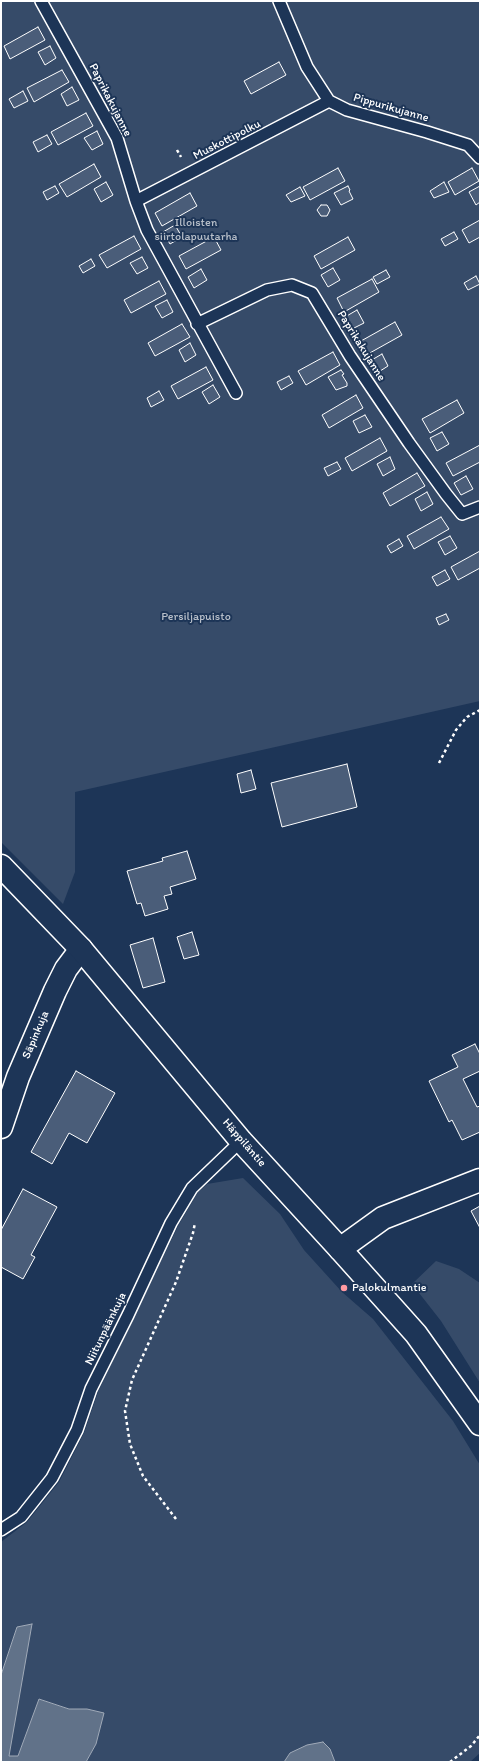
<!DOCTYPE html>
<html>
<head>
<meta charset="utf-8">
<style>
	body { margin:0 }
	#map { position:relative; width:481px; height:1763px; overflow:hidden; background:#1d3557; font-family:Itim,sans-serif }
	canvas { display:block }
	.frame { position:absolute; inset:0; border:2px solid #fff; pointer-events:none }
</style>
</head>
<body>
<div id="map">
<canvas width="481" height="1763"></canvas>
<div class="frame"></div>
</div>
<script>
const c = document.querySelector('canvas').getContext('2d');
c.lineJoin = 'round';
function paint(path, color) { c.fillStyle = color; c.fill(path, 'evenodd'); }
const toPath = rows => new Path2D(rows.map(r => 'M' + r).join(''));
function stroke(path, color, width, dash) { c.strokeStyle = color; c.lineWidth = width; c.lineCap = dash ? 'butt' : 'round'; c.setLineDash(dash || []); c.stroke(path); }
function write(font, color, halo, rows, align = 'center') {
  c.font = font + ' Itim,sans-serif'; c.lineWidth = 4; c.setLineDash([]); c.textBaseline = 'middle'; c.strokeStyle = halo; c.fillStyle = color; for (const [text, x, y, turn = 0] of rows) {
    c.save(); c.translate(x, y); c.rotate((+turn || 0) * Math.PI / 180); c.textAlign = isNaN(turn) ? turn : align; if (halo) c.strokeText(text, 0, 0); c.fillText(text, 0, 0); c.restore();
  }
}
paint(toPath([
	[1,1,480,1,480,701,75,792,75,872,63,904,1,842],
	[243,1178,280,1214,304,1250,342,1292,373,1319,453,1421,480,1465,480,1753,470,1762,335,1762,330,1749,290,1753,284,1762,86,1762,96,1744,87,1709,70,1709,40,1699,18,1756,8,1756,17,1627,1,1675,1,1542,27,1522,59,1482,84,1433,98,1392,178,1226,198,1192,207,1184],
	[436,1261,459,1269,480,1283,480,1383,441,1321,412,1284]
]), '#364b69');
const water = toPath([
	[32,1624,9,1756,18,1756,39,1699,69,1709,87,1709,104,1713,96,1744,86,1762,1,1762,1,1675,17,1627,32,1624],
	[323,1742,330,1749,335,1762,284,1762,290,1753,307,1745,323,1742]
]);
paint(water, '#617289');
stroke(water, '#a0aab8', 1);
const building = toPath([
	[38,27,45,40,10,59,4,46,38,27],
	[50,46,56,58,45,65,38,52,50,46],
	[279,62,286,75,251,94,244,81,279,62],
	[62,70,69,82,34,102,27,88,62,70],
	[72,87,79,100,67,106,61,94,72,87],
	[23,91,28,101,14,108,9,99,23,91],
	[86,113,93,126,58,145,51,132,86,113],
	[97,131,103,144,92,150,84,138,97,131],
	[47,135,52,144,38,152,33,142,47,135],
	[94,164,101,177,67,197,59,184,94,164],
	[338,168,345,181,310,200,303,187,338,168],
	[472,168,479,181,455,195,448,182,472,168],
	[106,182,113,195,101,202,94,189,106,182],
	[444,182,449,192,434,198,430,191,444,182],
	[55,186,59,193,47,200,43,192,55,186],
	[348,186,350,190,349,191,353,199,341,205,334,193,348,186],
	[480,186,480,202,476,205,469,192,480,186],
	[300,187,305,196,291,202,286,195,300,187],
	[190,193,197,206,162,226,155,213,190,193],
	[321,205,327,205,330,210,327,216,321,216,317,210,321,205],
	[480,220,480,237,469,243,462,230,480,220],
	[175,225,182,237,170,244,163,232,175,225],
	[454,232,458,239,445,246,441,239,454,232],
	[134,236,141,249,107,268,99,255,134,236],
	[214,237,221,250,186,269,179,256,214,237],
	[348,237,355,250,321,269,314,256,348,237],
	[142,257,148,268,137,274,130,263,142,257],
	[91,259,95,266,83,273,79,266,91,259],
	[333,268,340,280,328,287,321,275,333,268],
	[201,269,207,280,194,288,188,277,201,269],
	[386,270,390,277,377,284,373,277,386,270],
	[476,276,480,284,468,290,464,283,476,276],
	[372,279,379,292,344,312,337,298,372,279],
	[159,281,166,294,131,313,124,300,159,281],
	[167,300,173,312,162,318,155,306,167,300],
	[357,310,364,323,352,329,345,317,357,310],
	[395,322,402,335,368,354,361,341,395,322],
	[182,324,190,337,155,356,148,343,182,324],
	[190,343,196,355,185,362,179,350,190,343],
	[333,352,340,365,306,385,298,371,333,352],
	[382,354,388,366,377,373,370,361,382,354],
	[206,367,213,380,178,399,171,386,206,367],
	[341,370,344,374,342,375,347,383,347,386,336,390,328,377,341,370],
	[289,376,293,383,281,390,277,382,289,376],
	[213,385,220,397,209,404,202,392,213,385],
	[159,391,164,400,151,407,147,398,159,391],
	[356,395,363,408,329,428,322,415,356,395],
	[457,400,464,413,430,433,422,419,457,400],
	[365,415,372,427,359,433,353,421,365,415],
	[442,432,449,444,437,451,430,438,442,432],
	[380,438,387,451,352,471,345,458,380,438],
	[480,445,480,462,453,476,446,463,480,445],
	[390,457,395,469,383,476,377,464,390,457],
	[337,462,341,469,328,476,324,468,337,462],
	[417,473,425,486,390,506,383,493,417,473],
	[466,476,473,489,461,495,454,483,466,476],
	[427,492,433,504,421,511,415,499,427,492],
	[441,517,449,529,414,549,407,536,441,517],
	[450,536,457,548,445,555,438,542,450,536],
	[399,539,403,546,391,553,387,546,399,539],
	[480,551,480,568,458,580,451,567,480,551],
	[445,570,450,579,437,586,432,577,445,570],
	[446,614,449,620,439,625,436,618,446,614],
	[347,764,357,807,282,827,271,783,347,764],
	[251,770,256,789,241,793,237,774,251,770],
	[187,851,196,879,170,887,172,894,164,896,168,909,145,916,141,903,137,904,127,871,163,861,162,858,187,851],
	[192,932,199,955,184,959,177,937,192,932],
	[153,938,165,982,143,988,130,945,153,938],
	[475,1044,480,1054,480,1071,463,1079,477,1107,480,1106,480,1132,462,1140,452,1120,449,1122,429,1081,458,1067,452,1055,475,1044],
	[76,1071,115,1093,87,1143,69,1133,52,1164,31,1152,76,1071],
	[23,1189,57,1207,31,1255,35,1257,23,1279,1,1267,1,1230,23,1189],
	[480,1206,480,1228,471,1211,480,1206]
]);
paint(building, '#4a5d79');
stroke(building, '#fff', 1);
const lane = toPath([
	[41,1,117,138,136,201,147,230,236,393],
	[279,1,307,67,329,101,347,110,427,132,468,145,480,158],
	[136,201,329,101],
	[197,324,267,290,292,285,312,293,350,356,409,443,446,494,462,514,480,507],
	[1,1530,21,1517,52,1478,77,1430,91,1389,128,1315,171,1223,192,1188,241,1141]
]);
const street = toPath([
	[1,1127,18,1077,55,991,66,969,81,949],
	[340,1249,383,1218,480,1180]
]);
const secondary = toPath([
	[1,866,81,949,241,1141,340,1249,416,1334,480,1424]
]);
stroke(lane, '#fff', 14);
stroke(street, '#fff', 25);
stroke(secondary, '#fff', 25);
stroke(toPath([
	[177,150,181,157],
	[439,763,456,730,467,717,480,710],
	[176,1519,143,1476,130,1444,125,1411,132,1380,176,1282,193,1233,195,1223],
	[450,1762,471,1746,480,1735]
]), '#fff', 2.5, [3, 3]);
stroke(lane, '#1d3557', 11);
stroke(street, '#1d3557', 22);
stroke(secondary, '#1d3557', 22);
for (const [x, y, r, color] of [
	[344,1288,4,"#ff9aa2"]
]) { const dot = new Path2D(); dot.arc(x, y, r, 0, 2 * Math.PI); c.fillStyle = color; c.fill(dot); stroke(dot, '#1d3557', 1.5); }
write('12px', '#fff', '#1d3557', [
	["Paprikakujanne",110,100,63],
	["Pippurikujanne",391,108,16],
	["Muskottipolku",227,140,-27],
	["Paprikakujanne",361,346,58],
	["Säpinkuja",36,1035,-67],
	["Häppiläntie",244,1143,49],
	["Niitunpäänkuja",106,1329,-64]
]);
write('12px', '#b9c0ca', '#1d3557', [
	["Illoisten",196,223],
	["siirtolapuutarha",196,237],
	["Persiljapuisto",196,617]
]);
write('12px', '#fff', '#1d3557', [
	["Palokulmantie",352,1288]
], 'left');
</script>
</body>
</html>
